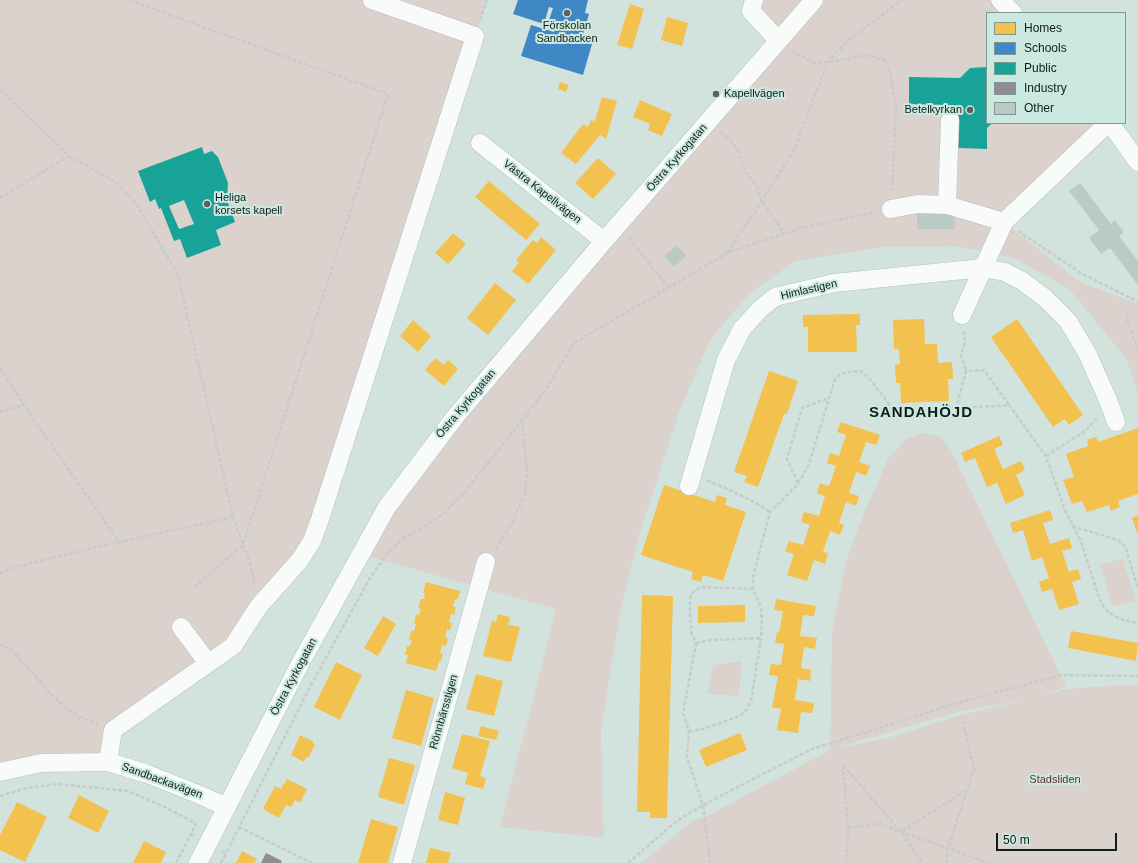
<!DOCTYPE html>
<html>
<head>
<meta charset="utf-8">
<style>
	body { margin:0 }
	#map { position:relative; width:1138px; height:863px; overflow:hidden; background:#d2e3de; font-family:Helvetica,sans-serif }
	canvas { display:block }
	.legend { position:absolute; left:986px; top:12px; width:140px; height:112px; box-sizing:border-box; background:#cce9e1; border:1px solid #819791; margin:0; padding:5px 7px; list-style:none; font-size:12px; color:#111c19 }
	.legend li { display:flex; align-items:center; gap:8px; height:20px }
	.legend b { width:20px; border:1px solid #819791 }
	.scale { position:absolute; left:996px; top:833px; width:121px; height:18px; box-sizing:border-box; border:2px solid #111c19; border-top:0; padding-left:5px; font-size:12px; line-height:14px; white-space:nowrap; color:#111c19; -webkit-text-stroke:3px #cce9e1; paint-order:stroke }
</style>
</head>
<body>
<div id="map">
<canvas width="1138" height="863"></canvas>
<ul class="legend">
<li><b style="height:11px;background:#f2c14e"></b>Homes</li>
<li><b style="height:11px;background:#3f88c5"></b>Schools</li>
<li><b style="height:11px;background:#17a398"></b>Public</li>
<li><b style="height:11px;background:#8d8d92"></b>Industry</li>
<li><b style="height:11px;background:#bccac6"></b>Other</li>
</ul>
<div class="scale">50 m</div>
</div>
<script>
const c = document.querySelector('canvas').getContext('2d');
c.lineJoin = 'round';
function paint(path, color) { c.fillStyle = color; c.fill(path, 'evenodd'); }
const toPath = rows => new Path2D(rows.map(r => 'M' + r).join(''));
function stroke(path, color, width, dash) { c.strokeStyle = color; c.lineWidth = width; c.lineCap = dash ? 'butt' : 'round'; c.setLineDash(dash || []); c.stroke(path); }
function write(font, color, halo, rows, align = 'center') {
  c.font = font + ' Helvetica,sans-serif'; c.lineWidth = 4; c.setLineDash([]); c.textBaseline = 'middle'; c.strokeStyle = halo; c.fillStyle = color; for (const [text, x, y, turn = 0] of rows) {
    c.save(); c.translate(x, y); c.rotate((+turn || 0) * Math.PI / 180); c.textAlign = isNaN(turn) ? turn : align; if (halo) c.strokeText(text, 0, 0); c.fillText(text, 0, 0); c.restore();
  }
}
paint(toPath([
	[0,0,487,0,320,519,233,646,124,722,108,762,0,772],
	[754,0,996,0,1010,13,987,13,987,123,1108,123,1004,222,1080,282,1138,304,1138,393,1126,358,1069,289,1014,258,956,246,884,247,796,261,750,293,710,340,680,410,641,529,621,608,601,730,604,838,500,827,556,609,360,554,387,507,778,41],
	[923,433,941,437,951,450,1066,686,1039,697,1066,689,1124,685,1138,686,1138,863,642,863,692,821,707,816,830,750,832,631,846,561,864,513,889,457,906,439],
	[1024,700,961,715,884,739,836,748,961,711],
	[1123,559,1136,601,1112,606,1100,564],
	[742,661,739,696,708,694,713,665]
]), '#dbd2ce');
paint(toPath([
	[630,4,644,9,632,49,617,45],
	[667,17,688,23,682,46,661,40],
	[560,82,569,85,566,92,558,89],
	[602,97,617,101,606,139,600,135,576,164,561,153,583,124,588,127,591,120,595,121],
	[640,100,672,114,662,136,648,130,650,124,633,117],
	[598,158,616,174,593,199,575,183],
	[489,181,540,224,526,240,475,197],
	[453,233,466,244,448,264,435,253],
	[541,237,556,250,528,284,512,271,519,263,516,260,533,240,537,243],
	[495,283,516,300,488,335,467,318],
	[860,314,860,325,856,325,857,352,808,352,808,327,803,327,803,315],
	[924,319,925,344,937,344,938,363,952,362,953,379,948,379,949,401,901,403,900,383,896,383,895,365,900,364,899,349,894,349,893,320],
	[1017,319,1083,415,1069,425,1065,419,1053,427,991,337],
	[413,320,431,336,418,352,400,336],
	[435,358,444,365,448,360,458,369,444,386,425,370],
	[769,371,798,381,787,414,784,414,758,487,744,482,747,476,734,472],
	[841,422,880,435,876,445,866,442,859,462,870,466,866,476,856,472,849,493,859,496,856,506,846,502,839,523,844,525,840,535,830,531,823,552,828,553,825,564,814,560,807,581,787,575,794,554,785,551,789,541,803,545,810,525,801,522,804,512,819,516,825,496,817,493,820,483,829,486,836,466,827,463,830,453,839,456,846,435,837,432],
	[1138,428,1138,494,1118,501,1120,507,1111,511,1109,505,1087,512,1082,501,1072,504,1063,480,1074,477,1066,454,1088,446,1087,440,1096,437,1098,442],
	[999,436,1003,445,994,449,1003,469,1021,461,1025,470,1016,475,1025,495,1006,504,997,483,987,487,975,458,965,462,961,453],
	[664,485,715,502,717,495,727,498,725,505,746,512,723,581,703,575,701,582,691,579,693,572,641,555],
	[1050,510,1053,520,1043,523,1050,544,1069,538,1072,548,1062,551,1069,572,1078,569,1081,579,1072,582,1079,604,1059,610,1052,589,1042,592,1039,582,1049,578,1042,557,1032,561,1023,530,1013,533,1010,523],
	[1138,515,1138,535,1132,518],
	[426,582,460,591,458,599,455,599,453,607,456,607,454,615,451,614,449,622,452,623,450,630,447,629,445,637,448,638,446,646,442,645,440,653,443,653,441,661,439,661,436,671,406,663,408,655,405,655,407,646,410,646,412,640,409,639,412,630,414,631,416,624,414,623,416,614,419,615,421,609,418,608,421,599,424,599,425,593,423,593],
	[642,595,673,596,667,818,650,818,650,812,637,812],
	[776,599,816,606,814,616,803,615,800,636,817,638,815,649,804,647,801,668,811,670,810,681,798,679,795,700,814,703,812,713,801,712,798,733,777,730,781,709,772,707,778,676,769,675,771,664,781,665,784,644,775,643,777,632,779,633,783,611,774,610],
	[745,605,745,622,698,623,698,606],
	[498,614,510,617,508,625,520,627,511,662,483,656,492,621,496,622],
	[383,616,396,624,378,656,364,648],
	[1071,631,1138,643,1136,661,1068,648],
	[336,662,362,675,340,720,314,707],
	[476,674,503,681,494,716,466,709],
	[406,690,434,698,421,746,392,738],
	[481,726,499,731,496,740,478,736],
	[740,733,747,750,706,767,699,750],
	[462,734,490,741,480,776,486,778,483,789,465,784,468,773,452,768],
	[300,735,314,742,313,744,315,745,308,758,306,757,304,762,291,755],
	[389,758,415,765,404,805,378,797],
	[287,779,307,789,300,803,295,800,291,807,286,805,279,818,263,809,275,786,281,789],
	[445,792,465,798,458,825,438,820],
	[79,795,109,811,98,833,68,818],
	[17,802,47,817,25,862,0,850,0,835],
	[371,819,398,827,388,863,358,863],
	[144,841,166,852,161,863,133,863],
	[430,848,451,853,448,863,426,863],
	[242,851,257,859,254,863,236,863]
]), '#f2c14e');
paint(toPath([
	[518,0,588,0,585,13,589,14,582,37,571,33,570,37,592,44,583,75,521,56,531,25,554,32,555,29,547,26,553,8,549,7,544,24,513,14]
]), '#3f88c5');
paint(toPath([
	[987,67,987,123,992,123,987,128,987,149,958,148,958,116,948,105,909,104,909,77,960,78,970,68],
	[202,147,204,154,212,151,218,157,228,183,227,200,235,222,216,230,221,245,187,258,180,239,174,241,161,208,159,209,155,199,150,202,138,171],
	[184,200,194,224,179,229,169,206]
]), '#17a398');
paint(toPath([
	[266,853,282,861,281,863,261,863]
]), '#8d8d92');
paint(toPath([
	[1080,183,1111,224,1115,220,1124,232,1119,236,1138,261,1138,285,1110,248,1101,254,1089,238,1099,230,1069,191],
	[917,213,955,213,955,229,917,229],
	[677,245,686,256,674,267,664,256]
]), '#bccac6');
const minor = toPath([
	[754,0,751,11,778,40],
	[1000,0,1013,13],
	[1110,123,1138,162],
	[480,143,604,241],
	[947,205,950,120],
	[891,209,917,204,947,205,1004,222],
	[962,315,1004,222,1108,123],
	[689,486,726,360,742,329,760,309,775,297,834,283,983,268,1005,272,1022,281,1045,298,1068,321,1087,353,1108,400,1116,422],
	[181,627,208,663],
	[108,762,113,730,233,646,259,606,300,560,312,541,320,519,475,36,372,0],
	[0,772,41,763,108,762,145,773,200,795,227,807],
	[198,863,301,662,387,507,455,417,604,241,814,0],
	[402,863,486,562]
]);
stroke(minor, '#b3c1bd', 19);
stroke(toPath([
	[129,0,388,94,243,545,193,588],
	[480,20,487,0],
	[791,50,813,63,828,62,867,55,887,61,891,78,896,108,892,191],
	[0,89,69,156,117,183,137,205,178,275,233,517,119,542,24,405,0,368],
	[721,132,731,140,738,152,746,173,757,187,762,201,785,234],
	[0,198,69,156],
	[1018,231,1081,273,1138,302],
	[629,238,669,288],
	[727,253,762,201,794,150,828,62,849,40,902,0],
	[1127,313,1128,322,1138,350],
	[964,331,965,343,961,355,966,371],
	[956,409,966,371,984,370,1009,405],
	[0,412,24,405],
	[1046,456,1085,431,1097,418],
	[707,480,749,499,770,512],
	[798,483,787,459,802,408,829,398],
	[233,517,250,563,255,585],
	[1072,526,1118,540,1125,546,1138,588],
	[496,549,511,525,525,494,527,473,522,420],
	[0,573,15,567,119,542],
	[696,643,711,640,761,638],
	[0,644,13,651,51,694,65,707,79,717,98,724],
	[689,731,703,729,740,716,747,709,751,701,761,638,762,624,761,607,753,589,753,577,765,531,770,512,798,484,809,464,835,379,840,374,849,372,860,371,869,378,893,409,900,412,1009,405,1046,456,1065,510,1081,542,1101,603,1109,613,1120,619,1138,623],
	[843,765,901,832,923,863],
	[843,765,848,828,846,863],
	[0,796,26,788,59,784,128,791,169,809,196,824,191,834,194,836],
	[239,827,312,863],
	[848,828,880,824,989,863],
	[902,831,967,790],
	[222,851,226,853,310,687,370,578,388,552,404,538,422,528,444,513,464,493,544,392,575,342,657,295,727,253,801,228,876,212],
	[176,863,191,834],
	[221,863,226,853],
	[628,863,678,820,703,805,812,749,961,702,1061,675,1138,676],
	[710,863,703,805,687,757,689,731,683,714,696,643,692,634,690,617,690,599,693,592,700,587,753,589],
	[946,863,948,848,974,769,962,718]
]), '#c7cbca', 2.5, [4, 2]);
stroke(minor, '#f8fbfa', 18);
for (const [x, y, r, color] of [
	[567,13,4,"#55625e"],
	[716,94,4,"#55625e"],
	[970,110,4,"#55625e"],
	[207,204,4,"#55625e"]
]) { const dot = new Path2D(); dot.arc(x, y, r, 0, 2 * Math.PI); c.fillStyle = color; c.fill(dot); stroke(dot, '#cce9e1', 1.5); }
write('11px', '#111c19', '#cce9e1', [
	["Förskolan",567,26,"center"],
	["Sandbacken",567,39,"center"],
	["Kapellvägen",724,94],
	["Betelkyrkan",962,110,"right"],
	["Heliga",215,198],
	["korsets kapell",215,211]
], 'left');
write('11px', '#111c19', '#cce9e1', [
	["Östra Kyrkogatan",677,158,-49],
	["Västra Kapellvägen",542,192,38],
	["Himlastigen",809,290,-13],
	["Östra Kyrkogatan",466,404,-50],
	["Östra Kyrkogatan",294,677,-62],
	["Rönnbärsstigen",444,712,-74],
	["Sandbackavägen",162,781,20]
]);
write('11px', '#633028', '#cce9e1', [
	["Stadsliden",1055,780]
]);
c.letterSpacing = '1px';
write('bold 15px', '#111c19', '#cce9e1', [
	["SANDAHÖJD",921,413]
]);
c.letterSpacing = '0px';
</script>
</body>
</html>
